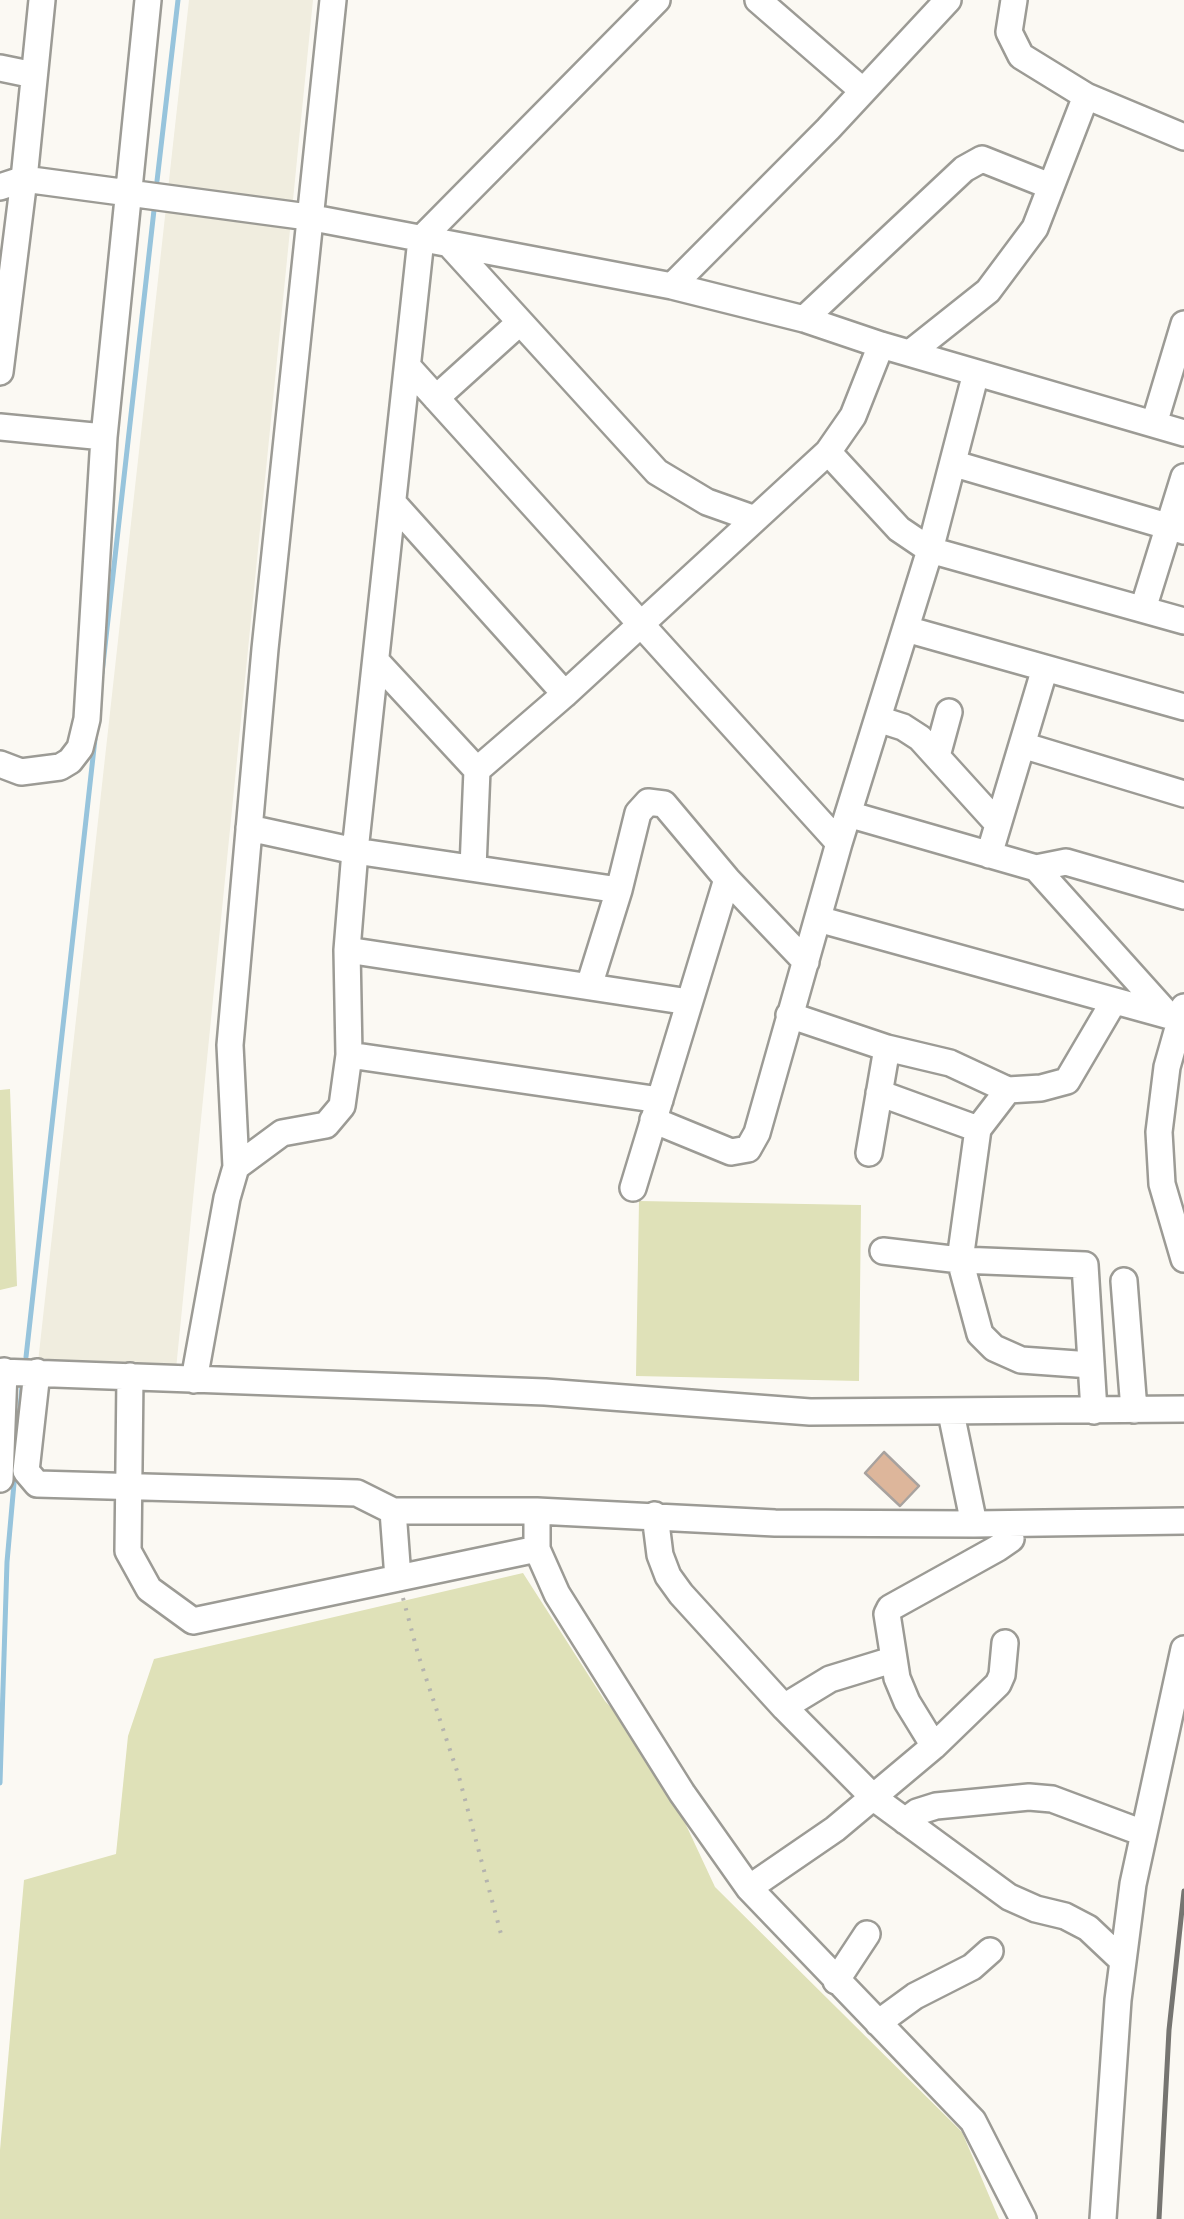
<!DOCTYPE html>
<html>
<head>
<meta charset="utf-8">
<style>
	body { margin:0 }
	canvas { display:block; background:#fbf9f3 }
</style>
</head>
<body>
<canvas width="1184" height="2219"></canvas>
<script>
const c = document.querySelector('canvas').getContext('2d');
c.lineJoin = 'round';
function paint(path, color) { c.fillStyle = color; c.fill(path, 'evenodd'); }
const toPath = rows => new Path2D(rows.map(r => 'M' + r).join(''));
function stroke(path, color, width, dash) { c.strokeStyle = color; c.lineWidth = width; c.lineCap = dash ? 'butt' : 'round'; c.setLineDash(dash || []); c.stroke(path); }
paint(toPath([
	[189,0,313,0,176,1369,38,1362]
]), '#f0eddf');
paint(toPath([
	[10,1089,17,1286,0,1290,0,1090],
	[639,1201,861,1205,859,1381,636,1376],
	[523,1573,605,1701,652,1752,715,1887,962,2132,999,2219,0,2219,0,2150,24,1880,116,1854,128,1736,154,1659]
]), '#dfe1b8');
stroke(toPath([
	[157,181,178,0],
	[102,673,154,210],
	[26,1357,95,739],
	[19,1421,22,1386],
	[0,1783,7,1562,15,1472]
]), '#97c4dc', 5);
const building = toPath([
	[884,1452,919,1486,900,1506,865,1473,884,1452]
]);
paint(building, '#ddb69b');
stroke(building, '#a8a29e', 2.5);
const minor = toPath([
	[758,0,863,91],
	[1014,0,1009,32,1021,56,1086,96,1184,137],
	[0,68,34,75],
	[0,187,24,179,308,217,672,286,804,319,881,345,1184,433],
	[450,245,657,472,707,502,755,519],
	[672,286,828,129,948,0],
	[804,319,964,169,982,159,1050,186],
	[910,353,988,291,1035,228,1086,96],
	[409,368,839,843],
	[0,372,24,179,42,0],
	[436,398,519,323],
	[1154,424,1184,324],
	[0,427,104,437],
	[828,452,899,529,930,550,1184,621],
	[955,464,1184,531],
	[395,505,565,694],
	[1143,609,1184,477],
	[906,629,1184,707],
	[377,662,477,770,473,868],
	[878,719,903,727,920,738,998,824],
	[1022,745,1184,794],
	[937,756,949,712],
	[0,764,21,772,60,767,70,761,80,748,87,719,104,437,148,0],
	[477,770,565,694,828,452,853,416,881,345],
	[848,814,1036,868,1066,862,1184,896],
	[249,828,355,851,619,890],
	[989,855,1045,668],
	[1036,868,1169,1016],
	[818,919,1184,1020],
	[347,950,689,1002],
	[589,986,619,890,638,813,648,802,664,804,727,879,806,962],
	[1184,1007,1167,1067,1159,1132,1162,1184,1184,1259],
	[789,1015,887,1048,950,1063,1008,1090,1041,1088,1067,1081,1114,1001],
	[349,1055,660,1100],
	[1008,1090,978,1129,960,1260,980,1334,994,1348,1021,1360,1091,1365],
	[879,1093,978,1129],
	[653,1120,731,1152,748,1149,757,1133,839,843,930,550,976,373],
	[869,1153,887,1048],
	[236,1167,230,1045,265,649,333,0],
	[633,1188,727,879],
	[883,1251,960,1260,1085,1265,1094,1411],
	[1124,1281,1134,1410],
	[0,1372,545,1392,810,1412,1184,1409],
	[37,1372,26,1471,37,1484,357,1493,393,1511,537,1511,775,1523,974,1524,1184,1521],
	[130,1376,128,1551,149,1589,193,1621,537,1549],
	[194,1380,227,1198,236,1167,282,1133,326,1125,342,1106,349,1055,347,950,355,851,421,239,657,0],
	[951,1413,974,1524],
	[0,1479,4,1371],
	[393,1511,398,1578],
	[537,1511,537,1549,557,1594,682,1793,749,1888,973,2121,1023,2219],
	[655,1515,660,1555,668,1576,681,1594,784,1707,874,1798,1009,1897,1036,1909,1065,1916,1088,1928,1123,1961],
	[784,1707,830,1679,892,1660],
	[934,1746,907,1702,897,1678,887,1614,890,1608,998,1548,1011,1539,1005,1524],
	[905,1821,917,1812,936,1806,1029,1797,1052,1799,1143,1833],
	[749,1888,835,1829,934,1746,998,1684,1002,1675,1005,1643],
	[836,1981,867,1934],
	[878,2023,915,1996,972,1967,990,1951],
	[1103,2219,1118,2000,1133,1884,1184,1649]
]);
stroke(minor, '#9c9b95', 30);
stroke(toPath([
	[403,1598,418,1654,459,1777,501,1934]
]), '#b4b3ae', 4, [2.5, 8]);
stroke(minor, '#fff', 25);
stroke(toPath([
	[1159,2219,1169,2030,1184,1891]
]), '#767571', 5);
</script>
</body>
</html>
